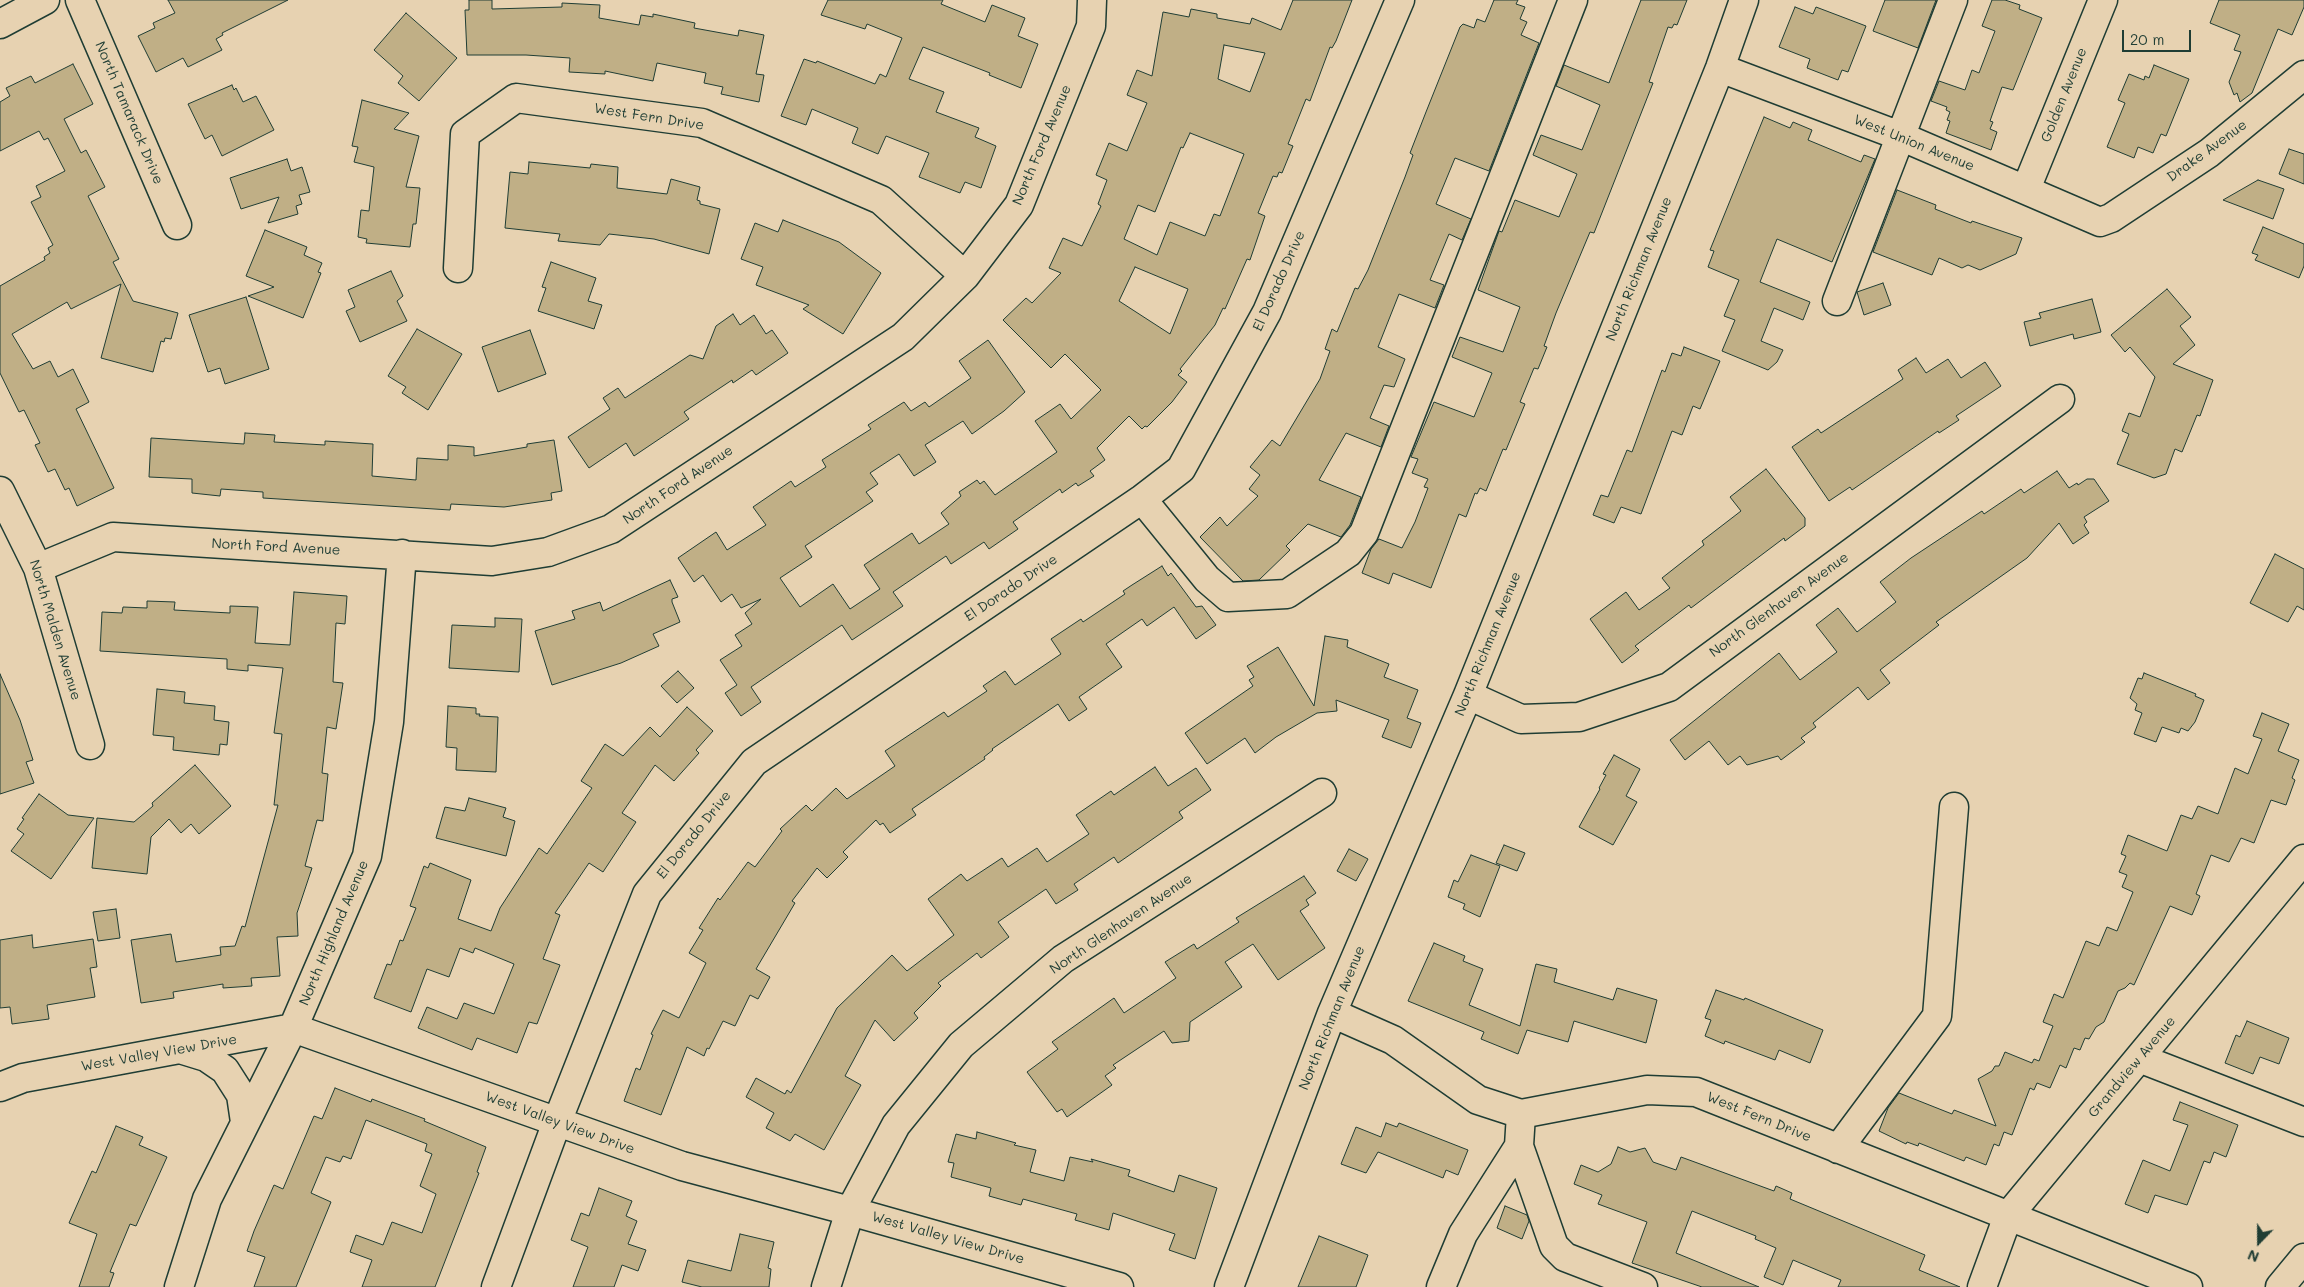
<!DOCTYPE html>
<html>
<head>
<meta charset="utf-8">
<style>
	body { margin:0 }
	#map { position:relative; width:2304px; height:1287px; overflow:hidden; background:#e7d2b1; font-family:Mali,sans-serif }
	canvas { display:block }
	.north { position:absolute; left:2234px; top:1217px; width:50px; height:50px; -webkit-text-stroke:4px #e7d2b1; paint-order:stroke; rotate:202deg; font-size:14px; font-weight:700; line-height:20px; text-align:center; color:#1f3d34 }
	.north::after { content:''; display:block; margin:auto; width:18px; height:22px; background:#1f3d34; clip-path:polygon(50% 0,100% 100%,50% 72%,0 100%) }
	.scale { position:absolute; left:2122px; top:30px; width:69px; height:22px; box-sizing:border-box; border:2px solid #1f3d34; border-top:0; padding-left:6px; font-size:15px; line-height:18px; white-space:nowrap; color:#1f3d34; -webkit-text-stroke:4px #e7d2b1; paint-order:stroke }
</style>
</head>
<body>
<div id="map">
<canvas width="2304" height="1287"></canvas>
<div class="north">N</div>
<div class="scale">20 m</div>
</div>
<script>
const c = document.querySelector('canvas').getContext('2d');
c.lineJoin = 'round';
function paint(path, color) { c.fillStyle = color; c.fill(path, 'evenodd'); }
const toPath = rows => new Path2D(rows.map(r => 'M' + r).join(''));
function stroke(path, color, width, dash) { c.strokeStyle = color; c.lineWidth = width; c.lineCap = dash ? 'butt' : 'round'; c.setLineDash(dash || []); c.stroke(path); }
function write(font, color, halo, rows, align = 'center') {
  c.font = font + ' Mali,sans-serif'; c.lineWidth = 4; c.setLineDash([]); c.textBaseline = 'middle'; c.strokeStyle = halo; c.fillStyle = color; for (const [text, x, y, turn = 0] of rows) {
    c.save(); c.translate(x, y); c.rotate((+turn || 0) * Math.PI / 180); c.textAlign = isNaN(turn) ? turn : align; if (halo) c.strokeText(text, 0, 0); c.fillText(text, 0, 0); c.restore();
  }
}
const building = toPath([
	[168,0,288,0,222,33,223,35,216,39,222,50,188,67,183,58,156,72,138,36,155,28,153,23,175,13,168,0],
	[469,0,492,0,492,9,562,7,562,3,600,5,599,18,639,25,641,15,653,17,653,14,695,23,694,28,738,36,739,30,764,35,756,74,764,75,759,102,721,94,723,87,704,83,706,73,657,63,653,81,605,71,605,74,569,72,570,58,526,55,467,55,465,10,469,10,469,0],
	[828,0,943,0,941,4,985,22,992,5,1025,18,1018,36,1038,44,1021,88,989,75,990,73,923,47,909,79,944,92,936,112,979,128,975,137,996,146,981,188,965,182,960,193,919,177,929,153,886,136,878,154,852,143,858,128,812,109,806,125,781,116,804,59,816,63,817,61,875,84,880,74,886,77,902,38,867,24,865,29,821,15,828,0],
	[1293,0,1352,0,1336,41,1332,48,1330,47,1310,101,1306,99,1288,144,1293,146,1282,173,1279,172,1277,177,1273,176,1258,213,1265,216,1250,260,1247,259,1225,309,1223,308,1215,325,1180,369,1182,371,1178,375,1187,382,1172,402,1147,427,1145,426,1142,429,1129,416,1097,448,1105,460,1090,471,1094,476,1078,486,1076,483,1062,493,1060,489,1013,522,1018,529,989,549,984,542,951,564,946,556,893,592,903,606,852,640,842,625,751,687,761,702,741,716,725,693,737,685,720,660,742,646,735,635,752,624,745,613,761,599,741,608,732,594,721,602,703,575,694,582,678,558,716,532,727,550,766,525,753,507,791,481,795,487,826,467,822,460,871,429,868,425,904,402,911,411,925,402,929,407,971,378,959,361,988,340,1025,392,1004,411,972,434,963,421,925,445,936,462,914,476,899,454,870,473,878,484,866,492,873,501,805,546,812,557,780,578,800,607,833,584,850,609,880,589,864,565,912,533,919,544,949,524,941,513,961,496,959,492,977,480,980,484,984,481,995,495,1057,452,1035,421,1060,404,1071,419,1101,390,1065,354,1051,368,1003,320,1026,298,1032,303,1061,273,1049,268,1063,238,1082,246,1101,206,1098,204,1107,180,1096,175,1109,143,1127,151,1147,103,1127,95,1137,70,1152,76,1163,12,1189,17,1191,9,1217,14,1217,18,1250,24,1252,18,1281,30,1293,0],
	[1224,45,1265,53,1250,92,1218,79,1224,45],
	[1190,133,1244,154,1220,216,1214,214,1205,236,1170,222,1157,255,1124,239,1138,205,1155,212,1181,147,1183,148,1190,133],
	[1135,267,1188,289,1170,334,1119,301,1135,267],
	[1494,0,1518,0,1516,4,1525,7,1520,19,1527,22,1521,35,1539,43,1489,171,1455,158,1436,204,1471,219,1462,240,1449,234,1430,280,1444,285,1435,308,1399,294,1378,347,1405,359,1394,387,1384,385,1370,418,1389,426,1381,447,1346,433,1319,480,1361,497,1350,525,1341,537,1308,524,1286,546,1290,550,1259,580,1243,581,1200,537,1220,517,1227,526,1258,496,1249,489,1260,475,1250,467,1272,440,1280,446,1320,379,1330,351,1325,349,1332,329,1337,332,1355,288,1358,289,1368,270,1405,177,1413,155,1410,153,1426,112,1460,27,1463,24,1474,28,1477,19,1485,22,1494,0],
	[1641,0,1687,0,1677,25,1674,24,1672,28,1668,27,1649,82,1653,83,1594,233,1590,232,1556,313,1544,346,1547,347,1538,369,1534,368,1520,402,1525,404,1506,450,1503,449,1486,491,1480,488,1477,494,1475,493,1466,517,1459,514,1431,588,1393,573,1389,584,1362,573,1371,549,1379,539,1402,548,1415,522,1428,488,1424,487,1428,479,1412,473,1418,459,1411,457,1434,402,1474,417,1492,373,1452,357,1460,337,1503,352,1520,307,1478,290,1499,231,1502,232,1515,200,1559,217,1577,174,1533,155,1541,135,1582,150,1600,105,1556,86,1564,65,1609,83,1641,0],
	[1885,0,1936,0,1918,48,1873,31,1885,0],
	[1992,0,2005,0,2020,5,2019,9,2042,18,2013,90,2002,87,1990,121,1993,122,1990,129,1997,132,1991,150,1946,133,1950,121,1947,120,1950,112,1946,110,1947,107,1931,101,1939,81,1965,90,1972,70,1979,73,1995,31,1982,26,1992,0],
	[2219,0,2304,0,2304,7,2292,35,2278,29,2252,93,2240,102,2237,93,2234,95,2229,82,2241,52,2234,50,2240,35,2210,23,2219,0],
	[1795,7,1813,14,1816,7,1866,26,1848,72,1842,70,1838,80,1807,68,1810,59,1779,47,1795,7],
	[406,13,457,58,419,101,398,83,403,76,374,50,406,13],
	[73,64,93,104,64,119,81,153,86,150,105,187,88,196,119,259,113,262,133,301,178,313,171,339,165,338,164,342,161,341,153,372,101,358,121,284,71,309,67,302,12,334,33,369,50,361,58,377,73,369,89,402,76,409,114,488,77,506,69,488,65,490,55,469,48,472,35,445,40,443,24,410,19,412,0,373,0,286,45,260,44,257,50,253,48,248,53,245,31,202,41,197,36,186,65,171,48,138,44,140,39,131,0,151,0,102,10,96,6,88,31,76,35,83,73,64],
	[2154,65,2189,79,2166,136,2161,134,2153,153,2138,147,2134,158,2107,147,2125,103,2118,100,2129,74,2144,80,2145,76,2149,78,2154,65],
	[232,85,234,90,236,88,243,102,256,96,274,130,222,156,212,135,205,139,188,104,232,85],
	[362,100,409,113,394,129,419,136,406,187,420,188,416,224,413,224,410,247,366,243,367,239,358,237,361,210,369,211,374,167,354,162,358,147,352,146,362,100],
	[1764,117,1790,128,1793,122,1812,130,1808,140,1861,162,1864,155,1875,159,1832,262,1777,239,1760,282,1810,302,1803,320,1774,308,1761,341,1783,350,1777,362,1768,370,1722,351,1735,320,1724,316,1739,280,1708,267,1714,251,1710,250,1764,117],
	[2289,149,2304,154,2304,184,2279,174,2289,149],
	[287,159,291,171,302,167,310,192,299,195,302,204,296,206,298,214,268,223,279,197,241,209,230,178,287,159],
	[529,162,590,168,591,164,618,167,617,188,667,194,671,179,700,187,697,200,700,201,700,204,720,209,709,254,654,239,609,234,600,245,558,241,560,234,505,228,510,172,528,174,529,162],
	[2258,180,2284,189,2273,219,2223,200,2258,180],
	[1897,190,1936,205,1935,209,1971,223,1972,221,2022,238,2016,254,1980,270,1968,265,1962,268,1939,258,1932,275,1873,252,1897,190],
	[783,220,839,242,881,273,843,334,803,309,809,305,756,285,763,267,741,259,755,223,778,232,783,220],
	[2263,227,2304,244,2304,266,2299,278,2255,260,2258,255,2252,253,2263,227],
	[265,230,307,247,304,255,322,263,318,272,321,273,303,318,248,296,274,287,246,276,265,230],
	[551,262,596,278,588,301,602,305,594,329,538,311,546,288,542,287,551,262],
	[391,271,403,296,397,301,407,321,360,342,346,311,355,307,348,290,391,271],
	[1883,283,1891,305,1864,315,1857,292,1883,283],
	[2167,289,2191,317,2180,326,2195,345,2173,364,2213,380,2200,416,2197,415,2182,452,2175,449,2166,474,2154,478,2117,464,2129,434,2122,431,2129,413,2140,417,2155,377,2130,347,2125,352,2111,335,2167,289],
	[246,297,269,369,225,384,220,368,208,372,189,315,246,297],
	[2092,299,2101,332,2074,339,2073,334,2030,346,2024,322,2041,318,2039,313,2092,299],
	[733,314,740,325,754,315,766,334,772,330,788,353,756,375,752,370,733,383,732,380,684,412,689,419,634,456,626,443,589,468,568,437,610,409,603,398,618,388,625,398,690,355,703,359,716,326,733,314],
	[417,329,462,354,428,410,402,393,406,387,388,376,417,329],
	[530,330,546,374,498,392,482,347,530,330],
	[1684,347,1720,361,1700,409,1693,406,1682,435,1672,431,1641,514,1621,507,1614,523,1593,515,1601,495,1608,497,1627,450,1632,452,1662,370,1665,372,1672,353,1681,356,1684,347],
	[1916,358,1926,373,1948,359,1961,378,1985,362,2001,386,1956,416,1959,420,1939,433,1938,431,1852,490,1850,487,1829,501,1792,447,1818,429,1821,433,1903,379,1898,370,1916,358],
	[245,433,275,435,274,442,325,445,325,441,373,444,372,476,416,480,417,458,448,460,448,445,474,447,474,456,527,447,527,444,554,440,562,491,551,493,552,500,504,507,451,504,450,510,263,498,263,492,221,489,220,496,192,493,192,479,149,477,151,438,244,444,245,433],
	[1766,469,1805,518,1805,526,1785,541,1784,538,1691,608,1689,605,1635,646,1639,650,1622,663,1590,619,1626,592,1639,610,1670,588,1662,578,1704,545,1702,541,1741,511,1730,497,1766,469],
	[2057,471,2069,488,2077,483,2078,485,2087,479,2094,479,2109,501,2084,517,2087,522,2084,525,2089,533,2073,544,2059,523,2027,558,1936,622,1939,625,1880,670,1890,683,1868,700,1858,687,1813,723,1816,727,1801,738,1805,742,1781,760,1778,756,1747,765,1740,756,1728,765,1709,741,1685,760,1670,740,1779,653,1800,680,1837,652,1816,625,1838,608,1857,632,1896,602,1880,582,1911,558,1982,511,1984,514,2021,489,2024,493,2057,471],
	[2275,554,2304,569,2304,610,2297,606,2288,622,2250,603,2275,554],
	[1162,566,1168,576,1171,573,1196,607,1202,606,1216,625,1196,639,1174,607,1147,626,1142,619,1106,644,1122,667,1079,697,1087,709,1069,721,1058,704,992,749,993,750,984,757,985,759,912,809,916,815,890,833,883,823,880,825,876,820,843,852,848,857,827,878,817,868,792,901,795,903,756,969,770,977,758,999,750,995,735,1026,723,1021,709,1049,707,1048,704,1056,687,1047,661,1115,624,1101,636,1068,640,1070,653,1035,651,1034,663,1010,679,1018,706,963,689,953,703,930,699,928,718,898,720,900,748,862,755,867,782,831,780,829,806,805,812,811,836,788,847,799,895,766,885,751,944,712,948,717,987,691,983,686,1005,671,1015,685,1061,654,1051,639,1081,619,1083,622,1125,594,1123,591,1132,585,1162,566],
	[670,580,678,597,672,599,672,602,680,622,653,634,659,646,621,663,552,685,535,631,575,619,572,611,600,602,603,611,670,580],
	[294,592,347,596,345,624,336,623,333,682,343,683,336,729,327,727,322,773,328,774,323,821,317,820,305,866,312,868,297,913,298,936,277,937,280,976,251,978,252,986,223,988,223,984,173,992,174,998,141,1003,131,940,171,934,176,962,221,955,220,947,235,946,242,926,245,927,278,805,274,805,282,734,274,733,283,668,248,665,248,671,227,669,227,659,100,651,102,612,122,613,123,607,147,608,147,601,175,602,174,610,230,613,230,606,258,607,255,643,290,645,294,592],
	[495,618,522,619,519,672,449,668,452,625,495,627,495,618],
	[1325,636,1348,640,1347,647,1389,664,1384,677,1418,690,1407,718,1421,723,1411,748,1382,737,1389,720,1336,700,1337,711,1317,713,1276,737,1255,753,1245,738,1207,764,1185,733,1253,686,1249,680,1254,677,1247,666,1278,647,1314,706,1325,636],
	[678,671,694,688,677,703,661,686,678,671],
	[2144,673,2196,694,2195,696,2204,700,2195,722,2188,731,2181,728,2179,733,2162,727,2156,742,2134,734,2142,713,2135,710,2137,704,2130,698,2138,678,2142,679,2144,673],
	[0,674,20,720,33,760,26,762,34,783,0,794,0,674],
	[157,689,185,692,184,703,215,706,214,720,229,722,227,745,220,744,219,755,173,750,174,737,153,735,157,689],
	[448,706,476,708,476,714,480,714,479,716,498,717,496,772,456,770,457,748,446,747,448,706],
	[687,707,713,731,696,750,699,753,674,781,655,765,622,813,636,822,603,872,589,863,555,913,560,915,543,959,560,965,537,1024,529,1022,517,1053,477,1038,472,1050,418,1028,427,1007,457,1019,464,1003,494,1014,514,964,475,948,473,953,460,948,449,977,427,969,411,1012,374,998,387,964,391,965,400,940,403,941,416,908,410,906,424,866,428,868,430,863,471,880,458,919,491,931,500,908,539,848,547,854,592,788,581,781,605,744,623,756,650,727,660,737,687,707],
	[2262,713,2289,724,2278,751,2299,760,2292,778,2295,780,2286,805,2271,800,2254,843,2241,838,2229,862,2211,855,2196,894,2200,896,2192,915,2170,906,2134,985,2130,983,2125,988,2118,991,2104,1022,2096,1027,2089,1039,2085,1038,2080,1050,2074,1048,2066,1068,2060,1065,2050,1088,2037,1083,2034,1090,2030,1088,2012,1135,2004,1132,1999,1146,1994,1144,1986,1165,1966,1157,1964,1161,1919,1143,1918,1146,1907,1142,1906,1144,1879,1131,1888,1108,1899,1093,1952,1114,1954,1110,1996,1126,1978,1079,1992,1071,1995,1066,1999,1066,2005,1052,2032,1063,2034,1059,2039,1061,2053,1026,2043,1022,2054,994,2063,998,2086,941,2099,946,2107,927,2117,931,2133,892,2122,887,2127,875,2119,872,2126,856,2121,854,2128,835,2167,851,2181,815,2192,819,2198,806,2218,814,2235,768,2248,774,2262,739,2253,736,2262,713],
	[1614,755,1640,769,1626,796,1637,802,1613,845,1579,827,1600,789,1599,788,1606,775,1603,774,1614,755],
	[195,765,231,806,199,834,191,824,181,833,169,819,151,837,147,874,92,868,97,818,134,822,153,806,152,803,195,765],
	[1155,767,1168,786,1196,768,1211,790,1179,812,1183,818,1118,863,1114,857,1074,884,1078,890,1056,904,1046,889,998,922,1009,937,981,958,977,953,938,983,941,986,914,1013,918,1018,894,1041,875,1020,845,1076,861,1085,824,1150,795,1134,790,1141,766,1128,774,1113,746,1097,756,1078,785,1094,787,1090,791,1093,837,1008,892,955,907,971,954,935,928,899,961,874,967,881,1002,858,1008,867,1037,848,1047,862,1089,834,1076,815,1111,791,1114,795,1155,767],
	[39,794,68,815,94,818,51,879,11,851,24,834,17,829,24,819,22,818,39,794],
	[469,798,506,808,503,817,515,821,506,856,436,838,445,807,465,811,469,798],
	[1504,845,1525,853,1517,871,1496,863,1504,845],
	[1349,849,1368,859,1356,881,1337,871,1349,849],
	[1471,855,1500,866,1480,917,1463,909,1465,904,1448,897,1454,880,1458,882,1471,855],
	[1304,876,1316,893,1306,900,1309,905,1300,911,1325,948,1278,980,1253,944,1225,962,1242,987,1190,1022,1189,1041,1172,1043,1164,1031,1113,1065,1116,1068,1105,1076,1112,1085,1067,1117,1062,1109,1057,1112,1027,1072,1058,1049,1052,1042,1114,998,1124,1013,1176,978,1165,962,1194,944,1197,949,1239,922,1236,918,1304,876],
	[116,909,120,938,98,941,93,912,116,909],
	[32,935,33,948,93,939,97,967,90,968,95,997,47,1005,49,1019,12,1024,10,1007,0,1008,0,940,32,935],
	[1434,943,1465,956,1463,961,1483,969,1469,1005,1520,1026,1536,964,1557,969,1554,982,1613,1000,1617,988,1657,1000,1646,1043,1574,1021,1568,1042,1527,1030,1518,1054,1481,1039,1484,1032,1408,1001,1434,943],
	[1716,990,1744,1000,1745,998,1823,1030,1810,1063,1779,1050,1775,1060,1725,1041,1724,1044,1705,1036,1711,1020,1705,1018,1716,990],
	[2247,1021,2289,1038,2279,1064,2260,1057,2253,1074,2225,1063,2236,1035,2240,1037,2247,1021],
	[335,1088,371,1102,372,1099,425,1119,424,1121,486,1147,477,1172,479,1173,435,1287,362,1287,372,1260,350,1252,356,1235,383,1245,392,1222,422,1233,436,1194,420,1186,432,1154,425,1151,427,1144,366,1120,351,1159,343,1156,340,1162,326,1157,311,1193,331,1202,296,1287,254,1287,265,1257,247,1251,254,1231,274,1185,283,1189,314,1116,322,1119,335,1088],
	[2180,1102,2238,1125,2226,1157,2214,1152,2210,1163,2204,1161,2187,1205,2155,1195,2148,1213,2125,1204,2143,1160,2170,1171,2188,1125,2173,1120,2180,1102],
	[1386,1123,1397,1127,1399,1123,1468,1150,1458,1175,1446,1170,1443,1178,1378,1152,1366,1173,1341,1164,1356,1127,1381,1137,1386,1123],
	[116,1126,143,1137,139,1145,167,1157,136,1226,130,1224,110,1272,114,1273,109,1287,79,1287,97,1234,69,1223,92,1171,96,1173,116,1126],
	[977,1132,1016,1143,1014,1145,1036,1150,1030,1172,1064,1181,1070,1157,1093,1162,1091,1159,1130,1170,1128,1176,1174,1192,1179,1175,1217,1188,1195,1259,1169,1250,1175,1234,1113,1213,1109,1230,1075,1220,1077,1214,1023,1199,1021,1205,989,1196,991,1188,951,1177,954,1163,948,1162,956,1134,976,1139,977,1132],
	[1618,1147,1630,1152,1645,1148,1653,1162,1676,1170,1681,1157,1774,1191,1776,1186,1792,1193,1790,1199,1925,1255,1919,1270,1960,1287,1838,1287,1841,1280,1793,1260,1783,1285,1764,1277,1776,1248,1755,1239,1756,1236,1692,1211,1676,1253,1759,1287,1702,1287,1632,1263,1647,1222,1598,1204,1602,1195,1574,1184,1581,1165,1598,1172,1611,1164,1618,1147],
	[599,1188,632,1201,626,1216,637,1221,628,1244,646,1250,638,1271,622,1265,614,1287,573,1287,588,1247,571,1240,581,1213,589,1216,599,1188],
	[1505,1206,1527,1215,1529,1221,1522,1239,1497,1228,1505,1206],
	[740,1234,774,1242,768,1268,771,1269,769,1287,702,1287,682,1282,688,1260,731,1271,740,1234],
	[1319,1236,1368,1255,1356,1287,1298,1287,1319,1236]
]);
paint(building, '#c0af86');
stroke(building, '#1f3d34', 1);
const minor = toPath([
	[80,0,177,225],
	[0,24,45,0],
	[1720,68,1900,136,2100,222,2111,218,2209,153,2304,75],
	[2026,189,2103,0],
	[458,268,465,134,516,98,702,123,881,200,965,276],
	[1837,301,1953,0],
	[0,491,38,568,90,745],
	[1142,499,1207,579,1228,597,1287,594,1348,553,1364,533,1573,0],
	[38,568,113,537,492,561,548,552,611,529,903,337,965,276,1019,205,1091,26,1092,0],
	[1468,695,1521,719,1579,717,1669,687,2060,399],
	[1332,1013,1393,1040,1478,1100,1521,1114,1647,1090,1696,1092,2188,1287],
	[180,1049,206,1057,225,1070,241,1095,245,1122],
	[2139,1058,2304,1122],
	[0,1087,23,1078,293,1028,682,1166,850,1211,1119,1287],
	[1521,1114,1519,1146,1554,1246,1565,1257,1643,1287],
	[1838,1149,1937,1016,1954,807],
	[179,1287,207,1199,293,1028,367,856,389,722,402,554],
	[496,1287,557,1122,647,894,754,762,1142,499,1181,469,1267,312,1400,0],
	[826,1287,850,1211,896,1125,961,1045,1063,959,1322,793],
	[1229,1287,1332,1013,1468,695,1720,68,1744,0],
	[1441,1287,1463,1234,1519,1146],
	[1982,1287,2008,1216,2304,859],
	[2280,1287,2304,1258]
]);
stroke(minor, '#1f3d34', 31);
stroke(minor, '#e7d2b1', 28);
write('14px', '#1f3d34', '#e7d2b1', [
	["Golden Avenue",2064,95,-68],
	["North Tamarack Drive",129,113,67],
	["West Fern Drive",649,117,9],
	["West Union Avenue",1914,143,22],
	["North Ford Avenue",1042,145,-67],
	["Drake Avenue",2207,151,-36],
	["North Richman Avenue",1639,269,-68],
	["El Dorado Drive",1279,281,-66],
	["North Ford Avenue",678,485,-34],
	["North Ford Avenue",276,547,3],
	["El Dorado Drive",1011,588,-34],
	["North Glenhaven Avenue",1779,605,-36],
	["North Malden Avenue",55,630,73],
	["North Richman Avenue",1488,644,-68],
	["El Dorado Drive",694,835,-51],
	["North Glenhaven Avenue",1121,924,-34],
	["North Highland Avenue",334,933,-67],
	["North Richman Avenue",1332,1018,-68],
	["West Valley View Drive",159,1053,-10],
	["Grandview Avenue",2132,1067,-50],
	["West Fern Drive",1759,1117,22],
	["West Valley View Drive",560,1123,20],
	["West Valley View Drive",948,1238,16]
]);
</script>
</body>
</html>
